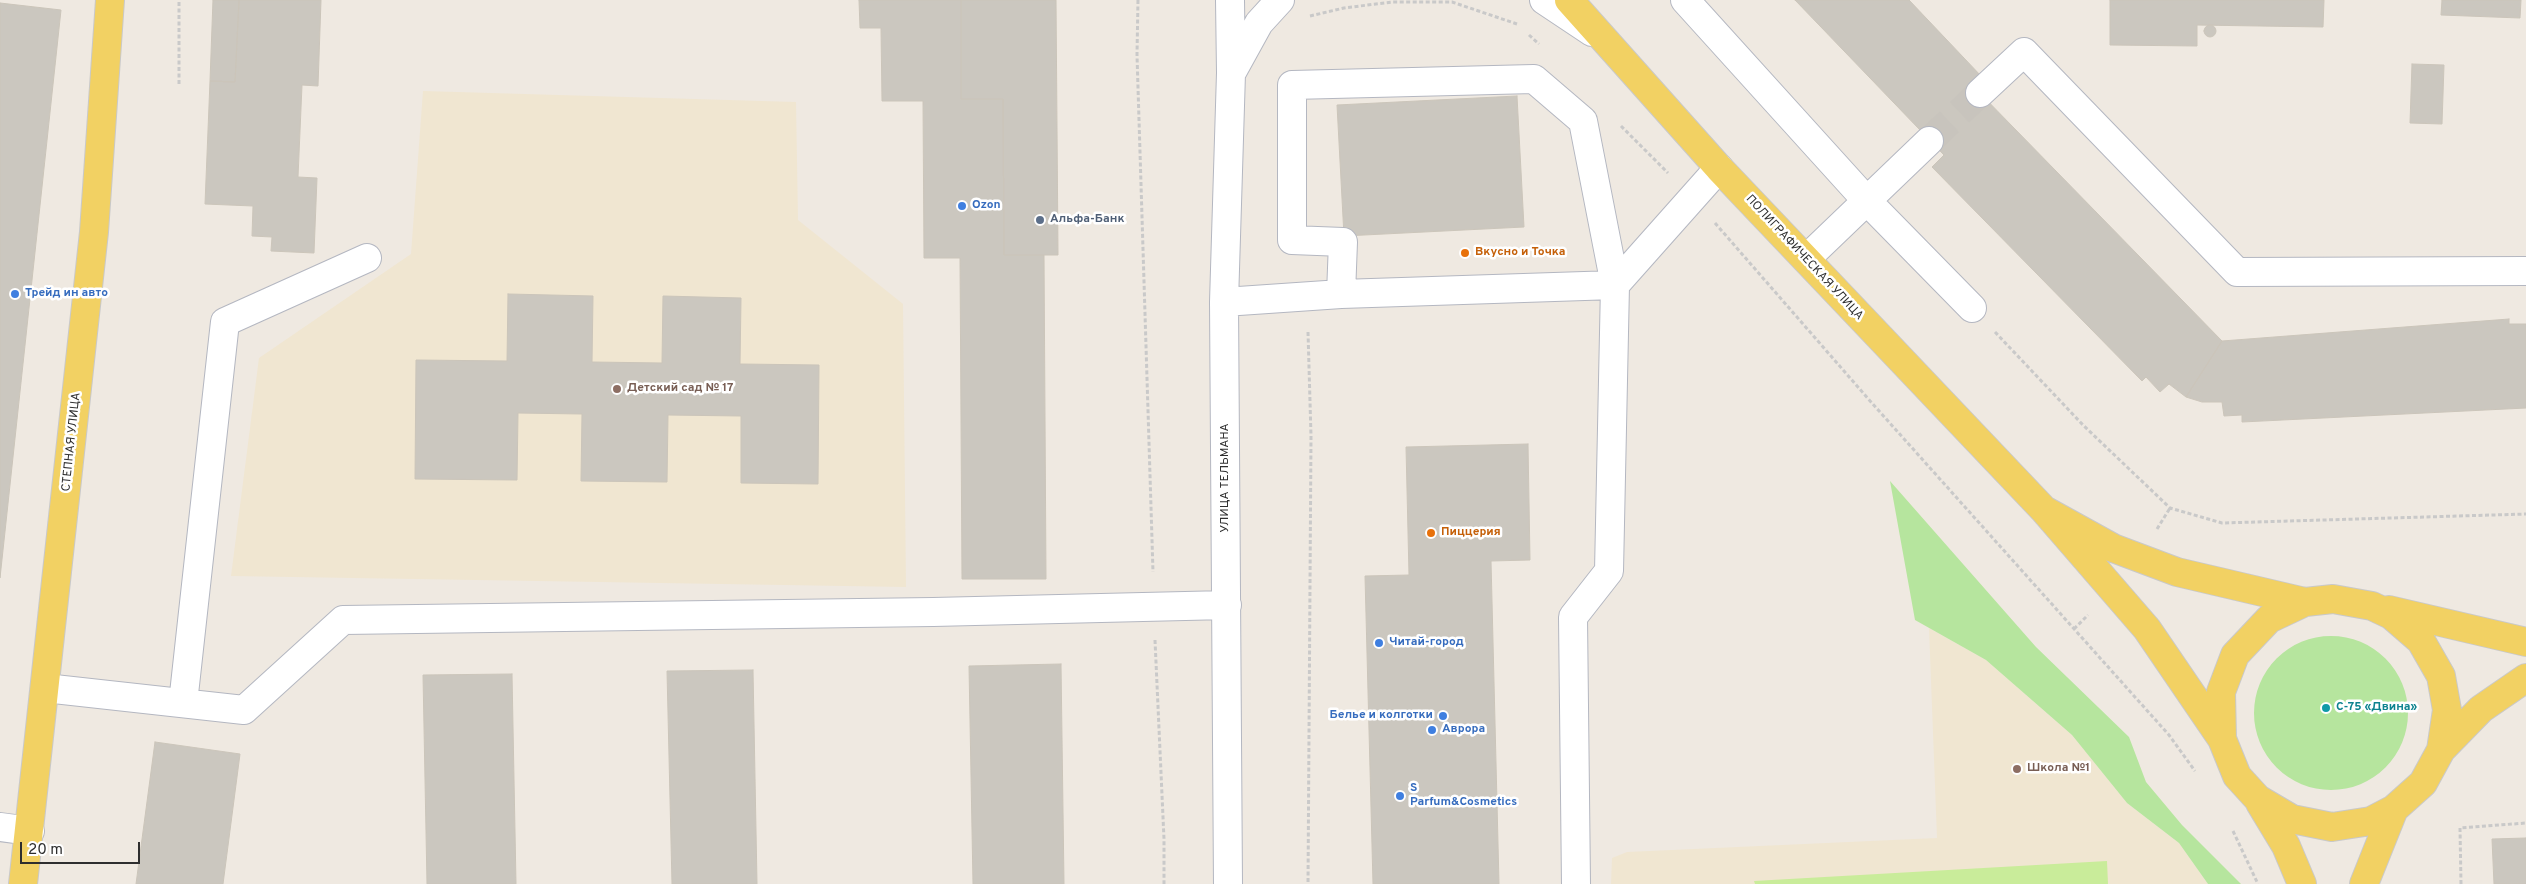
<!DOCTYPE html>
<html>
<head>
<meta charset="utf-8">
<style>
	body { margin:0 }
	#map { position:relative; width:2526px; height:884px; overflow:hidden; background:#efe9e1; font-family:Overpass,sans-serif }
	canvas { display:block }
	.scale { position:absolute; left:20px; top:842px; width:120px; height:22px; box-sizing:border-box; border:2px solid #2e2e2e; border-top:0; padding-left:6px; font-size:15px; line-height:18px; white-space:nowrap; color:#2e2e2e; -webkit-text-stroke:4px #fff; paint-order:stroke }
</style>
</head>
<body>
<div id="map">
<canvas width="2526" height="884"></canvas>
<div class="scale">20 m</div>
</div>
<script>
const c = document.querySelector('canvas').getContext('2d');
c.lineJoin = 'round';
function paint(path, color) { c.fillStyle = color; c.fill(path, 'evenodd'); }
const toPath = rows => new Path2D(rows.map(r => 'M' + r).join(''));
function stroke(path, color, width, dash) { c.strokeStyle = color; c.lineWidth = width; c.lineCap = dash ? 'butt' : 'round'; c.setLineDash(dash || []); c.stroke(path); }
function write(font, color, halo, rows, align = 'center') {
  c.font = font + ' Overpass,sans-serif'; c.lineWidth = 5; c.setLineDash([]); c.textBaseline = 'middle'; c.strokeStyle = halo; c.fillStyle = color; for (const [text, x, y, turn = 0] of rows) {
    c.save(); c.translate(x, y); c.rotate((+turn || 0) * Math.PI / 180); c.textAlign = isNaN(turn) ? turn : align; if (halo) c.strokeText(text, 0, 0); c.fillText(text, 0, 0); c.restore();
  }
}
paint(toPath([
	[423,91,796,102,798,220,903,304,906,587,231,576,259,358,411,254],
	[1929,628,1986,660,2072,735,2127,803,2179,843,2208,884,1611,884,1612,858,1627,852,1937,838]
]), '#f0e6d1');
paint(toPath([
	[1890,481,2036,647,2129,737,2146,782,2182,825,2241,884,2208,884,2179,843,2127,803,2072,735,1986,660,1915,620],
	'2254 713a77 77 0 1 1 154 0a77 77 0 1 1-154 0Z'
]), '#b6e59e');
paint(toPath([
	[2107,861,2108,884,1755,884,1754,881]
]), '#c9ec9a');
const building = toPath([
	[213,0,239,0,235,82,210,81,213,0],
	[239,0,321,0,318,86,302,85,298,177,317,178,314,253,271,251,272,237,252,236,253,206,205,204,210,81,235,82,239,0],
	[859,0,961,0,961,99,1003,99,1004,255,1044,255,1046,579,962,579,960,258,924,258,923,101,882,101,881,28,860,28,859,0],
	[961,0,1056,0,1058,255,1004,255,1003,99,961,99,961,0],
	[1795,0,1909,0,1982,77,1972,85,2222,341,2186,397,2169,384,2160,392,2146,377,2142,381,1932,167,1944,155,1795,0],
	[2110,0,2324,0,2323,27,2197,25,2197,46,2110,45,2110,0],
	[2442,0,2521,0,2520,18,2441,15,2442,0],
	[0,3,61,10,0,578,0,3],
	'2204 31a6 6 0 1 1 12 0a6 6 0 1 1-12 0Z',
	[2412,64,2444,65,2442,124,2410,123,2412,64],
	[1517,96,1524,227,1344,236,1337,105,1517,96],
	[508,294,593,296,592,362,662,363,663,296,741,298,740,364,819,365,818,484,741,483,741,416,668,415,667,482,581,481,582,414,518,413,517,480,415,479,416,360,507,361,508,294],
	[2509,319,2509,324,2526,324,2526,408,2242,422,2242,415,2224,416,2222,402,2202,402,2186,397,2222,341,2509,319],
	[1528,444,1530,560,1491,561,1499,884,1373,884,1365,576,1409,575,1406,447,1528,444],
	[1061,664,1064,884,973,884,969,666,1061,664],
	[753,670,757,884,672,884,667,671,753,670],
	[512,674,516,884,427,884,423,675,512,674],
	[155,742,240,754,223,884,136,884,155,742],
	[2526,838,2526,884,2494,884,2492,839,2526,838]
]);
paint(building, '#cbc7bf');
stroke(building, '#cbc5ba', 1);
stroke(toPath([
	[1929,141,1980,93]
]), '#c8c4bd', 28, [28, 14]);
const minor = toPath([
	[1544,0,1592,32],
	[1685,0,1867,201,1972,308],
	[1232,72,1259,23,1280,0],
	[1980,93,2024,52,2237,272,2526,271],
	[1806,259,1929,141],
	[1224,302,1341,294,1615,285,1583,121,1534,79,1292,85,1292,240,1343,242,1341,294],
	[45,688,244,710,343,620,933,612,1227,605],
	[183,703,225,322,367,258],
	[0,827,30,831],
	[1228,884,1224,302,1231,73,1230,0],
	[1576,884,1573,617,1609,571,1615,285,1719,168]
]);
const major = toPath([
	[1569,0,1719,168,2044,510,2147,629,2222,739],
	[2044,510,2113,548,2177,572,2305,602,2333,599,2372,606,2391,615,2421,641,2441,676,2447,710,2441,750,2423,783,2394,809,2371,821,2332,827,2292,819,2258,799,2237,776,2222,739,2221,692,2235,655,2269,619,2305,602],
	[2389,610,2526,642],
	[2441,750,2481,709,2526,678],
	[2260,803,2286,846,2302,884],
	[23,884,94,232,110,0],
	[2364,884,2394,809]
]);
stroke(minor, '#b4b7c1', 30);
stroke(major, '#c9c9c9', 30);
stroke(toPath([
	[1138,0,1137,55,1153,572],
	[1310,16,1344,8,1392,2,1452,2,1517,24],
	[1529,35,1539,44],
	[179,84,179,0],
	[1621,126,1668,173],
	[1715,223,1871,402,2169,735,2195,771],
	[1308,332,1311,436,1308,884],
	[1995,332,2083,425,2170,508,2222,523,2526,514],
	[2157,529,2170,508],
	[2074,629,2088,615],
	[1155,640,1164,839,1164,884],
	[2233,831,2258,884],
	[2461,884,2460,828,2526,823]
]), '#c9c9c9', 3, [4, 2.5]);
stroke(minor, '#fff', 28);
stroke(major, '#f2d163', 28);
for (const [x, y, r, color] of [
	[962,206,5,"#3f7fe0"],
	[1040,220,5,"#5c6f8a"],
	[1465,253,5,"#e8710a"],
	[15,294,5,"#3f7fe0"],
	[617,389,5,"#8d6e63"],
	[1431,533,5,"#e8710a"],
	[1379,643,5,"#3f7fe0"],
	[2326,708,5,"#0f9aa8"],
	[1443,716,5,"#3f7fe0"],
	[1432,730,5,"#3f7fe0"],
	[2017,769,5,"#8d6e63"],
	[1400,796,5,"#3f7fe0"]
]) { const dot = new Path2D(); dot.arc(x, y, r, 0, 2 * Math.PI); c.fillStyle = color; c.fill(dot); stroke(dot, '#fff', 2); }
write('bold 12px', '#366cbe', '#fff', [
	["Ozon",972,206],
	["Трейд ин авто",25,294],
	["Читай-город",1389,643],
	["Белье и колготки",1433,716,"right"],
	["Аврора",1442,730],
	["S",1410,789],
	["Parfum&Cosmetics",1410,803]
], 'left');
write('bold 12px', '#4e5e75', '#fff', [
	["Альфа-Банк",1050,220]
], 'left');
write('bold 12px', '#c56008', '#fff', [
	["Вкусно и Точка",1475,253],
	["Пиццерия",1441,533]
], 'left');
write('12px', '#2e2e2e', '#fff', [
	["ПОЛИГРАФИЧЕСКАЯ УЛИЦА",1804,258,47],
	["СТЕПНАЯ УЛИЦА",72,442,-84],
	["УЛИЦА ТЕЛЬМАНА",1226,478,-90]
]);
write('bold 12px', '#785e54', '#fff', [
	["Детский сад № 17",627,389],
	["Школа №1",2027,769]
], 'left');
write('bold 12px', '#0d838f', '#fff', [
	["С-75 «Двина»",2336,708]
], 'left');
</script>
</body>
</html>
